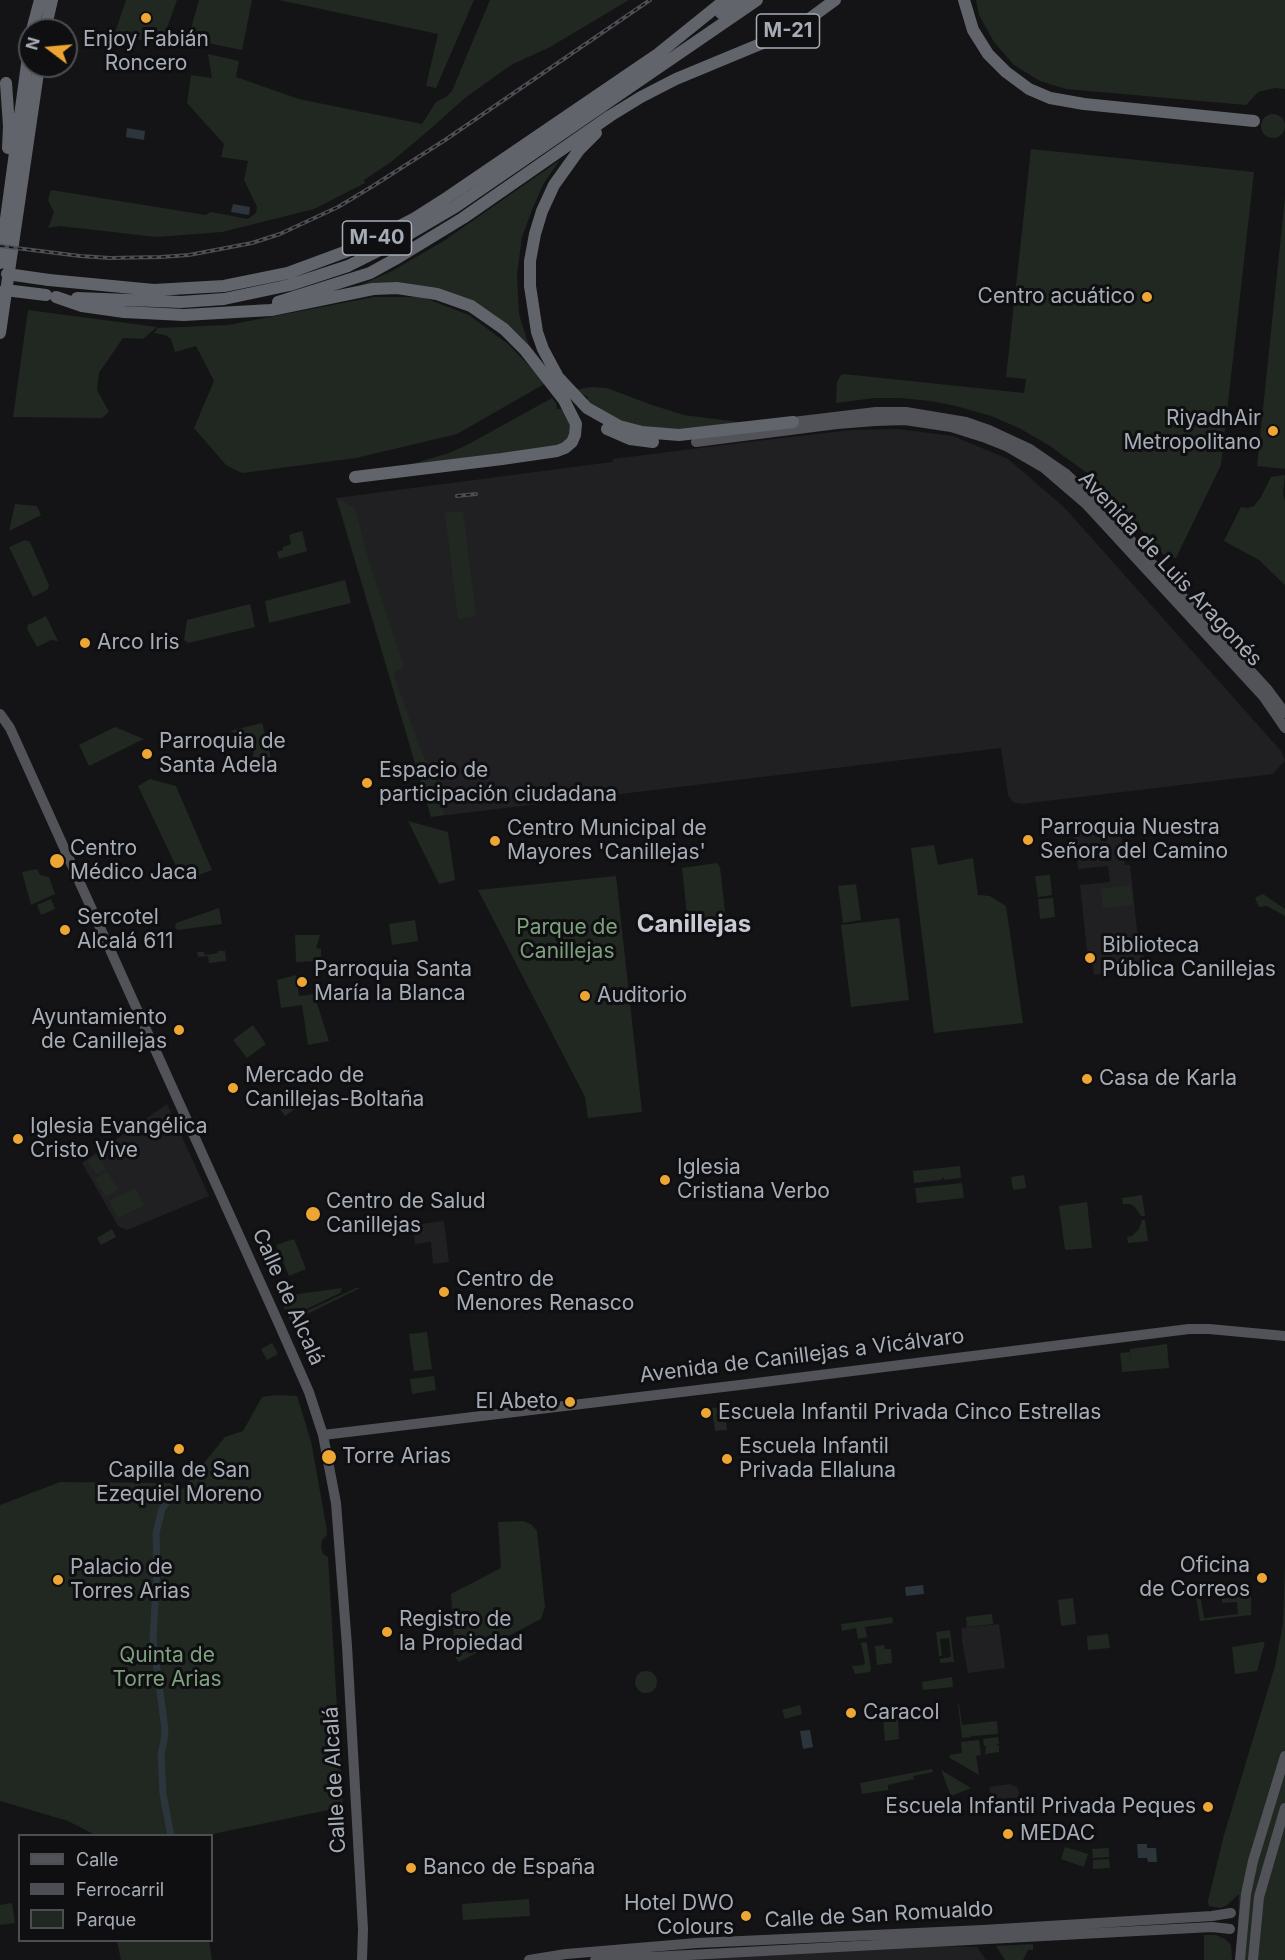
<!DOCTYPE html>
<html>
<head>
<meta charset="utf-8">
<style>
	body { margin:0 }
	#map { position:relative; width:1285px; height:1960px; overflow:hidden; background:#141416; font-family:Inter,sans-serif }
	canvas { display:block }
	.legend { position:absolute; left:18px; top:1834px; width:195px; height:108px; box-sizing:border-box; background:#0f0f11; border:2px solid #4b4e53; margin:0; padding:8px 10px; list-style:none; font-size:18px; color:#a6acb6 }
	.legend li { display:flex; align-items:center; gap:12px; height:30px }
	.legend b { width:30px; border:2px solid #4b4e53 }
	.north { position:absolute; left:18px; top:18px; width:60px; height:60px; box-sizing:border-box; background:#0f0f11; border:2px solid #4b4e53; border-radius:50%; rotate:286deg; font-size:16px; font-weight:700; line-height:24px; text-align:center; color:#a6acb6 }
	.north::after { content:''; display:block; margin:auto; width:21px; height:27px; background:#eda634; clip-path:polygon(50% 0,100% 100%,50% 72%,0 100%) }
</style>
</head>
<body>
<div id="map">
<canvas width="1285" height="1960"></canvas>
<ul class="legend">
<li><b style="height:8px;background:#515359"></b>Calle</li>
<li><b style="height:8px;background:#4c4e53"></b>Ferrocarril</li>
<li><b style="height:16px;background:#202821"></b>Parque</li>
</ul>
<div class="north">N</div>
</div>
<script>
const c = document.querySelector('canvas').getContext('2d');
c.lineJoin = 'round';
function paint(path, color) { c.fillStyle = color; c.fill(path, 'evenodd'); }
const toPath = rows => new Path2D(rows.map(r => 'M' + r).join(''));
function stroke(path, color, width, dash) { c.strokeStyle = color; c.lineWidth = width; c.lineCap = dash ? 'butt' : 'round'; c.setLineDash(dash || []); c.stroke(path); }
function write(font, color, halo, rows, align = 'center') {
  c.font = font + ' Inter,sans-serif'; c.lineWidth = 6; c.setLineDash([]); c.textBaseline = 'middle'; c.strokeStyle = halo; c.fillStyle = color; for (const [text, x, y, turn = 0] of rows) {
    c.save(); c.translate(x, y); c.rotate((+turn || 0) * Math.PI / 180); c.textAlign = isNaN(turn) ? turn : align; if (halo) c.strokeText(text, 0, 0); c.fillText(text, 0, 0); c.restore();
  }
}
paint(toPath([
	[898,429,953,436,1008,459,1064,507,1281,751,1285,760,1273,774,1021,804,1013,802,1008,795,1001,748,431,817,336,498,612,462,613,459,740,443,851,430],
	[1119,818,1125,865,1130,865,1138,939,1142,939,1145,968,1094,975,1092,961,1088,961,1080,885,1110,882,1108,866,1078,869,1073,824],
	[167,1104,209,1196,127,1230,118,1226,82,1163],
	[444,1221,449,1262,433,1264,431,1242,415,1244,413,1225],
	[999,1624,1005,1668,968,1673,962,1641,962,1628],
	[1010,1784,1018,1788,1020,1802,1013,1808,994,1810,989,1787],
	[865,1944,977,1947,986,1960,595,1960]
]), '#202023');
paint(toPath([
	[126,0,177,0,163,39,141,40,114,36],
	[199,0,252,0,242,50,188,39],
	[279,0,474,0,436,88,426,86,438,34],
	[490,0,629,0,550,47,511,65,465,98,428,131,391,162,364,180,365,183,314,209,222,232,156,237,60,226,48,228,54,212,48,200,51,190,206,215,211,212,248,219,256,213,257,207,244,180,248,161,221,157,224,144,187,103,191,75,212,78,208,54,239,61,236,77,299,99,422,124,436,102,446,97,452,91],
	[976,0,1285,0,1285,89,1275,88,1258,92,1246,105,1066,89,1040,81,1014,65,994,42,979,15],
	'1261 126a12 12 0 1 1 24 0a12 12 0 1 1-24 0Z',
	[1031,149,1254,172,1221,465,1176,558,1164,555,1114,499,1087,473,1050,446,1019,428,991,416,956,406,931,401,899,398,874,398,836,403,837,382,841,375,844,374,1024,393,1026,379,1006,377],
	[560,160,544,183,532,210,522,237,517,274,519,314,532,356,507,325,426,287,400,282,361,285,392,271,442,242],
	[1285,197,1285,469,1257,466],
	[374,297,422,297,469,315,508,344,546,383,457,434,356,458,242,473,226,465,194,428,214,381,196,346,175,352,171,339,165,335,154,333,158,328,228,325],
	[28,310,157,327,143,339,123,338,99,373,97,390,109,412,102,418,13,417],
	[591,387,607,388,652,405,684,415,746,423,676,432,629,426,586,403,588,397,574,390],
	[552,398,556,403,557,409,561,409,567,415,572,431,568,440,562,446,405,466,449,453,467,445],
	[1285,475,1283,494,1285,501,1285,585,1259,560,1224,541,1241,507,1248,508,1254,506,1261,497,1271,477],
	[337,498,355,509,370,565,404,667,393,673,419,745,428,766,435,775,444,815,431,817],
	[15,504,37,506,41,515,9,531],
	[463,511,476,616,458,619,445,513],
	[302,531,307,551,279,559,277,552,283,550,283,547,291,544,289,535],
	[25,540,30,542,49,585,47,590,33,597,9,547],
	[345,580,351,603,269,623,265,601],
	[250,604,255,627,188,643,184,640,187,620],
	[46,616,58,641,51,640,37,647,27,629,28,625],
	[262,723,273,765,252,761,256,740,230,731],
	[115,727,144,739,89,766,79,745],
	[150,779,176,786,212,870,183,881,138,786],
	[408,821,448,832,455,880,439,884],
	[934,845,938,865,973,858,978,895,990,896,1006,906,1023,1023,934,1033,911,848],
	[717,863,720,867,726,920,688,925,682,868],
	[37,869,40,875,49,877,55,894,31,905,22,872],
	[1050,875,1052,895,1038,897,1035,876],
	[616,876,642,1112,588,1118,585,1097,478,890],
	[856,884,861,920,843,923,838,886],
	[1131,885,1133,905,1103,908,1101,889],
	[1263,894,1285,909,1285,916,1267,906,1259,907,1255,898],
	[1053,898,1055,917,1040,919,1038,899],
	[51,899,55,909,41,915,37,905],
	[219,908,222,924,178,930,175,927,176,923],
	[899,918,909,1000,851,1007,841,925],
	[415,920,418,941,392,945,389,924],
	[295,935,320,935,316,948,321,949,321,961,296,962],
	[218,951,225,951,226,961,209,963,208,956,198,957,197,952,204,952,205,955,218,953],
	[296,975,299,996,314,994,329,1041,308,1045,302,1005,281,1008,277,980],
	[253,1025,266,1044,247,1058,233,1040],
	[285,1093,296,1108,285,1116,274,1101],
	[98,1155,106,1169,97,1175,88,1161],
	[960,1166,961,1178,944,1180,943,1177,941,1180,914,1183,913,1171],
	[107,1171,118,1190,106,1197,95,1179],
	[1024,1175,1026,1188,1013,1190,1011,1177],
	[962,1183,964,1198,917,1203,915,1188],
	[135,1188,144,1205,118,1218,109,1201],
	[1142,1195,1145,1216,1141,1216,1135,1207,1130,1204,1123,1204,1122,1198],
	[1087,1202,1092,1248,1065,1250,1059,1206],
	[1142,1220,1145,1220,1148,1241,1128,1243,1127,1237,1132,1236,1139,1229],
	[112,1229,116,1237,101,1245,97,1238],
	[294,1239,306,1269,289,1276,276,1245],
	[342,1288,340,1293,294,1315,295,1317,290,1320,281,1301,281,1299,284,1296],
	[356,1288,360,1288,293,1321,297,1318,296,1316],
	[427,1332,432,1369,414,1371,409,1334],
	[272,1343,278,1354,267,1360,261,1349],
	[1167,1344,1169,1368,1122,1372,1120,1353,1130,1352,1131,1361,1130,1349],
	[434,1376,436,1390,412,1394,410,1379],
	[276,1395,297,1396,311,1441,326,1525,327,1535,322,1540,321,1547,323,1554,328,1557,343,1807,208,1835,97,1836,68,1821,0,1801,0,1505,60,1482,169,1483,183,1489,225,1437,243,1431,262,1397],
	[724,1407,727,1430,715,1431,712,1408],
	[523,1521,531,1524,537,1531,545,1607,541,1619,459,1662,455,1657,451,1594,501,1568,498,1522],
	[1285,1564,1285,1960,1237,1960,1239,1894,1227,1905,1220,1908,1209,1906,1208,1901,1224,1835,1275,1666,1283,1624],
	[1240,1591,1247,1591,1251,1594,1251,1615,1200,1621,1196,1597,1201,1600,1204,1618,1238,1614,1237,1602,1222,1603,1222,1599,1240,1596],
	[1073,1598,1076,1624,1061,1626,1058,1600],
	[992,1614,993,1624,967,1627,966,1617],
	[892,1617,893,1623,865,1627,867,1637,858,1639,856,1628,842,1631,841,1624],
	[950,1630,954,1662,940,1663,940,1659,951,1657,949,1638,940,1639,942,1656,939,1656,936,1632],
	[1108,1634,1110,1648,1088,1650,1087,1636],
	[866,1642,867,1644,871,1669,870,1672,855,1674,852,1666,863,1665,865,1663,861,1643],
	[1262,1642,1265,1642,1257,1671,1235,1674,1232,1647],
	[884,1645,885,1649,891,1649,892,1663,877,1665,875,1646],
	'635 1682a11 11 0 1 1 22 0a11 11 0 1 1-22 0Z',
	[952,1677,953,1687,923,1690,922,1682],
	[958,1704,959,1704,962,1725,997,1721,998,1734,973,1736,972,1735,971,1737,962,1738],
	[800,1705,802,1714,785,1719,782,1710],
	[900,1716,900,1720,898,1721,899,1739,885,1741,883,1718],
	[998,1737,999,1744,996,1744,999,1746,999,1752,985,1754,986,1746,984,1746,983,1739],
	[979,1740,981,1755,976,1756,979,1775,950,1758,949,1755,962,1753,961,1742],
	[932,1769,933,1772,913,1776,914,1779,888,1785,888,1790,862,1794,860,1783],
	[941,1770,971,1788,951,1796],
	[1065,1847,1088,1854,1084,1867,1061,1859],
	[1109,1848,1109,1857,1093,1858,1092,1849],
	[1109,1859,1110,1868,1093,1869,1093,1860],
	[529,1899,530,1916,463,1920,462,1904],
	[12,1903,15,1923,0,1925,0,1905],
	[1204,1935,1216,1935,1225,1939,1231,1945,1232,1960,1204,1960],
	[117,1941,209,1941,212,1960,121,1960],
	[1033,1944,1033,1950,1028,1950,1023,1960,1005,1960,996,1946]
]), '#202821');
paint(toPath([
	[127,128,145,131,144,140,126,137],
	[233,204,250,207,249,215,231,212],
	[923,1585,924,1594,906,1596,905,1587],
	[810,1730,813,1747,803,1749,800,1731],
	[1137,1844,1147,1844,1147,1848,1156,1848,1157,1862,1148,1862,1147,1858,1138,1858]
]), '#2c353b');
stroke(toPath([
	[169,1499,162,1509,156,1533,157,1569,153,1639,165,1730,164,1741,161,1754,163,1794,171,1836]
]), '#2c353b', 7);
stroke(toPath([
	[793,422,876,412,906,412,966,422,989,430,1030,449,1065,473,1093,499,1268,690,1285,713],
	[696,442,837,424,875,421,905,420,951,427,986,438,1006,446,1044,468,1087,505,1263,696,1285,728],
	[0,714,10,728,279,1324,309,1392,323,1435,336,1503,347,1646,363,1929,362,1960],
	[323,1435,748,1384,1189,1329,1209,1329,1285,1336],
	[529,1960,566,1954,697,1943,983,1930,1212,1916,1231,1913],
	[595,1960,1212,1927,1230,1929],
	[1240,1960,1246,1894,1253,1861,1285,1756],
	[1253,1960,1259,1897,1285,1808]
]), '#515359', 10);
stroke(toPath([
	[964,0,973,30,988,54,1006,72,1029,89,1050,98,1084,104,1254,121],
	[721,13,740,0],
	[32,30,40,0],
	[45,30,52,0],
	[6,83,9,126,8,148],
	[596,133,579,150,554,185,542,211,535,234,530,261,530,286,537,332,543,349,558,377,587,408,619,426,642,432,679,435,793,422],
	[0,263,30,42],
	[49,280,154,290,224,286,288,273,361,246,415,218,448,197,658,54,725,0],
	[56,297,82,306,124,312,184,315,271,310,373,289,397,288,437,294,471,306,504,329,525,350,564,400,576,424,575,435,572,442,565,448,557,451,502,459,355,477],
	[77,298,181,302,224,299,290,285,348,266,392,244,455,207,757,0],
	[278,302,370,273,399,257,463,218,610,116,641,97,676,79,770,40,805,22,835,0],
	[0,333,39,66],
	[607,429,630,439,653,442]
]), '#61646b', 12);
const rail = toPath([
	[0,246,80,256,110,258,161,257,189,255,252,243,280,234,338,207,373,186,445,140,650,0],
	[457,496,476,494]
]);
stroke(rail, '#4c4e53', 4);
stroke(rail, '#0f0f11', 1.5, [4.5]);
stroke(toPath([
	[7,274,49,280],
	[5,290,46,295]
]), '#61646b', 12);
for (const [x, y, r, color] of [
	[146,18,6,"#eda634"],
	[1147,297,6,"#eda634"],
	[1273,431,6,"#eda634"],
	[85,643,6,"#eda634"],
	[147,754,6,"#eda634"],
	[367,783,6,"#eda634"],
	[1028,840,6,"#eda634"],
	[495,841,6,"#eda634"],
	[57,861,8,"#eda634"],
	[65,930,6,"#eda634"],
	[1090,958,6,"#eda634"],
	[302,982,6,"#eda634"],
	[585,996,6,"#eda634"],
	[179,1030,6,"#eda634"],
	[1087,1079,6,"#eda634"],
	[233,1088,6,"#eda634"],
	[18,1139,6,"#eda634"],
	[665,1180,6,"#eda634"],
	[313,1214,8,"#eda634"],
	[444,1292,6,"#eda634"],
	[570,1402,6,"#eda634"],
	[706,1413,6,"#eda634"],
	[179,1449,6,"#eda634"],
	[329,1457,8,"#eda634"],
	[727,1459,6,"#eda634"],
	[1262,1578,6,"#eda634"],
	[58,1580,6,"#eda634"],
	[387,1632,6,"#eda634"],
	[851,1713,6,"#eda634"],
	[1208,1807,6,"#eda634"],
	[1008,1834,6,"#eda634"],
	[411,1868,6,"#eda634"],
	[746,1916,6,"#eda634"]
]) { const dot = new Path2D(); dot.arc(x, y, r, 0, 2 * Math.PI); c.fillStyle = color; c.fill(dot); stroke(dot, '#0f0f11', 2); }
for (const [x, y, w] of [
	[788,31,63],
	[377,238,69]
]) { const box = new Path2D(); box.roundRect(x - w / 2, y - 17, w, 34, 4.5); c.fillStyle = '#0f0f11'; c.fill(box); stroke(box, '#a6acb6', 1.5); }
write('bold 20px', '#a6acb6', null, [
	["M-21",788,31],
	["M-40",377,238]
]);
write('21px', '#a6acb6', '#0f0f11', [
	["Enjoy Fabián",146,40,"center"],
	["Roncero",146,64,"center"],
	["Centro acuático",1135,297,"right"],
	["RiyadhAir",1261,419,"right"],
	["Metropolitano",1261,443,"right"],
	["Arco Iris",97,643],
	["Parroquia de",159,742],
	["Santa Adela",159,766],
	["Espacio de",379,771],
	["participación ciudadana",379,795],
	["Parroquia Nuestra",1040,828],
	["Señora del Camino",1040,852],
	["Centro Municipal de",507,829],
	["Mayores 'Canillejas'",507,853],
	["Centro",70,849],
	["Médico Jaca",70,873],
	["Sercotel",77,918],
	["Alcalá 611",77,942],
	["Biblioteca",1102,946],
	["Pública Canillejas",1102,970],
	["Parroquia Santa",314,970],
	["María la Blanca",314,994],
	["Auditorio",597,996],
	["Ayuntamiento",167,1018,"right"],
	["de Canillejas",167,1042,"right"],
	["Mercado de",245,1076],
	["Canillejas-Boltaña",245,1100],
	["Casa de Karla",1099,1079],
	["Iglesia Evangélica",30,1127],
	["Cristo Vive",30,1151],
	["Iglesia",677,1168],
	["Cristiana Verbo",677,1192],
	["Centro de Salud",326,1202],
	["Canillejas",326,1226],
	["Centro de",456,1280],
	["Menores Renasco",456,1304],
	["El Abeto",558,1402,"right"],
	["Escuela Infantil Privada Cinco Estrellas",718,1413],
	["Escuela Infantil",739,1447],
	["Privada Ellaluna",739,1471],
	["Torre Arias",342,1457],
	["Capilla de San",179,1471,"center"],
	["Ezequiel Moreno",179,1495,"center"],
	["Oficina",1250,1566,"right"],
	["de Correos",1250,1590,"right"],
	["Palacio de",70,1568],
	["Torres Arias",70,1592],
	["Registro de",399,1620],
	["la Propiedad",399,1644],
	["Caracol",863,1713],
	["Escuela Infantil Privada Peques",1196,1807,"right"],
	["MEDAC",1020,1834],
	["Banco de España",423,1868],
	["Hotel DWO",734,1904,"right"],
	["Colours",734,1928,"right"]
], 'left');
write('21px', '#a6acb6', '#0f0f11', [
	["Avenida de Luis Aragonés",1170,569,47],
	["Calle de Alcalá",288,1297,66],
	["Avenida de Canillejas a Vicálvaro",802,1356,-7],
	["Calle de Alcalá",335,1780,-93],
	["Calle de San Romualdo",879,1915,-3]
]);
write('21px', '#7da07e', '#0f0f11', [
	["Parque de",567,928],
	["Canillejas",567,952],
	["Quinta de",167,1656],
	["Torre Arias",167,1680]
]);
write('bold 24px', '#c7cad2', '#0f0f11', [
	["Canillejas",694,925]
]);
</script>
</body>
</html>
